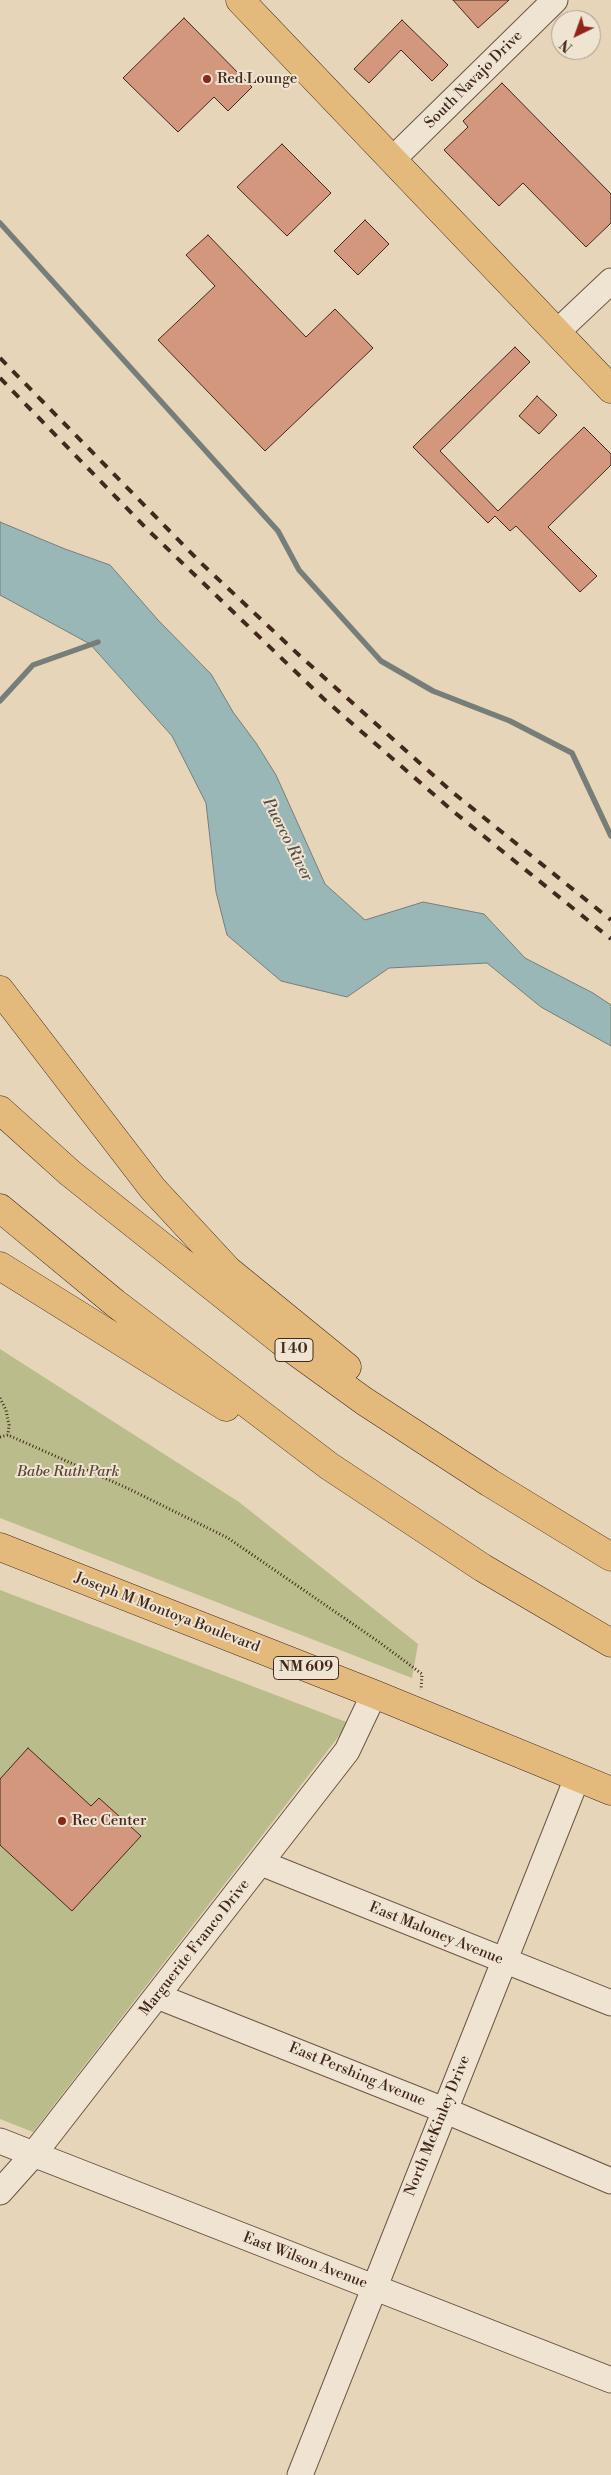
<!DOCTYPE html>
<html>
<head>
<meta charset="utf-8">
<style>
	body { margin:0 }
	#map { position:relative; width:611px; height:2475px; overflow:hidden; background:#e6d5b9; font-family:"Libre Bodoni",serif }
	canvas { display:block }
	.north { position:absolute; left:551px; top:10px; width:50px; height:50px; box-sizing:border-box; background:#efe4d2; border:1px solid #aa998a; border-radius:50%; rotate:222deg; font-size:14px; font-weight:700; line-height:20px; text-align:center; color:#43291d }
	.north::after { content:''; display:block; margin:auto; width:18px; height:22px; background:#8f2418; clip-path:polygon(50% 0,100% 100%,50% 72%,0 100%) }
</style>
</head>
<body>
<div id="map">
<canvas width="611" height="2475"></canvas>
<div class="north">N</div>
</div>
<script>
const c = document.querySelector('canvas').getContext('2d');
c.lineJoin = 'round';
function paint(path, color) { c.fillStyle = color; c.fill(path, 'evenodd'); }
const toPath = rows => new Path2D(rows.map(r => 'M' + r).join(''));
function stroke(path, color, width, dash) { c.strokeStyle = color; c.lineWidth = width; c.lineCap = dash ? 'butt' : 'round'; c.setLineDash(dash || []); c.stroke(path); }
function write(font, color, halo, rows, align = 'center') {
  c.font = font + ' "Libre Bodoni",serif'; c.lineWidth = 4; c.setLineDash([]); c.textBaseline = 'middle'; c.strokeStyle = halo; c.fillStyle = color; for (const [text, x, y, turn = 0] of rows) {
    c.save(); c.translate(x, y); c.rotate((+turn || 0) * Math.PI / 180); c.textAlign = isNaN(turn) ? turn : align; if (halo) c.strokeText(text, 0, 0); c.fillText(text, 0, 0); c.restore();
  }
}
paint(toPath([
	[0,1349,239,1502,418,1644,412,1678,0,1518],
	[0,1590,349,1723,33,2132,0,2119]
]), '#bbbc8b');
const water = toPath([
	[0,522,65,549,110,565,158,620,211,674,233,712,256,743,276,775,325,884,365,920,423,902,484,914,525,958,593,993,611,1005,611,1046,541,1007,487,963,389,968,347,997,281,981,227,935,216,892,206,803,172,736,90,644,0,595,0,522]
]);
paint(water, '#99b7b7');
stroke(water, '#777e79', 1);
stroke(toPath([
	[0,223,278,531,299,570,381,661,433,691,510,721,572,753,611,836],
	[0,701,33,665,98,642]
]), '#777e79', 5.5);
const building = toPath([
	[453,0,509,0,478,28,453,0],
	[184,18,252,87,228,111,214,97,178,132,123,78,184,18],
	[402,20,448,65,432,81,401,50,369,83,354,69,402,20],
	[502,83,611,194,611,223,586,247,523,183,499,206,444,150,468,127,463,121,502,83],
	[282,144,331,193,287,236,237,187,282,144],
	[365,220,389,244,358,275,334,251,365,220],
	[208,235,306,337,335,309,373,348,265,451,158,340,215,286,186,255,208,235],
	[515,347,530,362,440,451,498,511,584,427,611,454,611,465,548,527,597,576,580,592,516,526,510,531,495,516,488,523,413,447,515,347],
	[537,396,557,415,539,434,519,416,537,396],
	[28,1748,91,1806,99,1798,141,1836,72,1911,0,1845,0,1779,28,1748]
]);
paint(building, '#d3977e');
stroke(building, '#43291d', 1);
const minor = toPath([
	[393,159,555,0],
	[557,332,611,281],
	[261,1863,611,2003],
	[157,1996,444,2110,611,2181],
	[0,2141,611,2380],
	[0,2192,33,2155,347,1751,374,1694],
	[300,2475,577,1778]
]);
const major = toPath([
	[240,0,611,389],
	[0,1547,374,1694,611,1791]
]);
const highway = toPath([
	[0,990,153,1189,228,1270,347,1367],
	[0,1110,70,1173,281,1341,364,1401,490,1483,611,1557],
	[0,1208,115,1303,329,1466,483,1568,611,1643],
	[0,1266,226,1407]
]);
stroke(minor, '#6c5444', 27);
stroke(major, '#43291d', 29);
stroke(highway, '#43291d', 29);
stroke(toPath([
	[0,1398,6,1410,9,1425,8,1435],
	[0,1437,8,1435,127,1488,228,1538,379,1642,422,1674,421,1690]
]), '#43291d', 3, [1, 2.5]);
stroke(minor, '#efe4d2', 25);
stroke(major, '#e3ba7c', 28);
stroke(highway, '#e3ba7c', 28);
stroke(toPath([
	[0,358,201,563,299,655,451,791,611,920],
	[0,378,149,531,324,699,454,812,611,939]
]), '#43291d', 4, [9, 9]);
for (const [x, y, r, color] of [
	[207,79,5,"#8f2418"],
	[62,1821,5,"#8f2418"]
]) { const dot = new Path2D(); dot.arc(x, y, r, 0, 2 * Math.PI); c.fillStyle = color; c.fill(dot); stroke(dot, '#efe4d2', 2); }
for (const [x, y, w] of [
	[294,1350,38],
	[306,1668,65]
]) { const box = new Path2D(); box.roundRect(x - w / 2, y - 11.5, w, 23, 4); c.fillStyle = '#efe4d2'; c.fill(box); stroke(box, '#43291d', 1); }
write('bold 14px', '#43291d', null, [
	["I 40",294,1350],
	["NM 609",306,1668]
]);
write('15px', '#43291d', '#efe4d2', [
	["Red Lounge",217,79],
	["Rec Center",72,1821]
], 'left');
write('15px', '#43291d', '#efe4d2', [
	["South Navajo Drive",474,80,-45],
	["Joseph M Montoya Boulevard",167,1613,21],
	["East Maloney Avenue",436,1934,22],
	["Marguerite Franco Drive",195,1948,-52],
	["East Pershing Avenue",357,2075,22],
	["North McKinley Drive",438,2126,-68],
	["East Wilson Avenue",305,2261,21]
]);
write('italic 15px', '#5b4633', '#efe4d2', [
	["Babe Ruth Park",68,1472]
]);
write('italic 16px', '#584c44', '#efe4d2', [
	["Puerco River",287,840,63]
]);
</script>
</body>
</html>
